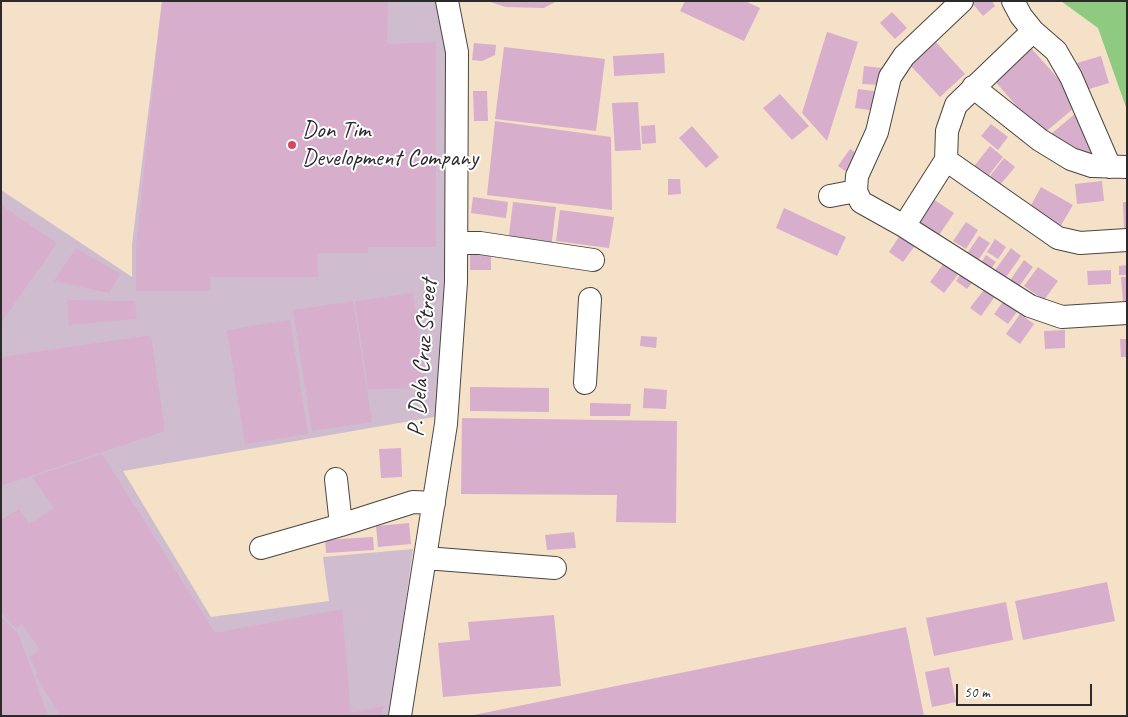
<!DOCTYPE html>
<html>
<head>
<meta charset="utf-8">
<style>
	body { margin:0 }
	#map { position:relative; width:1128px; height:717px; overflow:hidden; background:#f4e1c7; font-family:Caveat,sans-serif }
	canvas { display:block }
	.frame { position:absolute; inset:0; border:2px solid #2b2b2b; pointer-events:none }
	.scale { position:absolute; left:956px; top:684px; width:136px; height:22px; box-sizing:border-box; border:2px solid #2b2b2b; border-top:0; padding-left:6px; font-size:15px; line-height:18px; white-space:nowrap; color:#2b2b2b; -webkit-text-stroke:4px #fff; paint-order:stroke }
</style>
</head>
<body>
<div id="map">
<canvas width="1128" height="717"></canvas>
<div class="frame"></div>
<div class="scale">50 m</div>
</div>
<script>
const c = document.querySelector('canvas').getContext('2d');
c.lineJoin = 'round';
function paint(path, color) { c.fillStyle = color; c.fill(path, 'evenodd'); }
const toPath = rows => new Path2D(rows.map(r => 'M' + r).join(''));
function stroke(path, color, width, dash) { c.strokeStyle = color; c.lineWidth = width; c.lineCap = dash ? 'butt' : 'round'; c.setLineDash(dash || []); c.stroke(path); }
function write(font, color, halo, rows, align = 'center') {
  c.font = font + ' Caveat,sans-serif'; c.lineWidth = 4; c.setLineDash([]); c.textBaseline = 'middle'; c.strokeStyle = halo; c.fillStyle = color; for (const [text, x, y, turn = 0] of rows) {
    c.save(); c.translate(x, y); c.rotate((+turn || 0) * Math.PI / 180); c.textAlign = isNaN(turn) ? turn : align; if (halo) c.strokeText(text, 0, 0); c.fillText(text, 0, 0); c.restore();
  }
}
paint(toPath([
	[162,1,441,1,451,47,445,415,123,471,211,617,329,601,323,557,413,549,390,716,1,716,1,190,132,277,132,244]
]), '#cfbdcf');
paint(toPath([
	[1061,1,1127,1,1127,110,1098,28]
]), '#8eca80');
paint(toPath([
	[162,1,388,1,387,44,436,42,436,247,368,247,368,253,318,253,318,277,210,277,210,291,136,291,136,247],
	[487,1,557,1,544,8,506,7],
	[685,1,745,1,760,8,744,41,680,11],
	[974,1,992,1,995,6,983,16,972,3],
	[892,12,907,28,895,39,880,23],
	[827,32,858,42,827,141,802,113],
	[936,42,965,74,940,97,910,65],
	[474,43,496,45,495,55,482,61,472,60],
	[504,47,605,59,596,131,495,119],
	[1031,48,1080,103,1042,135,993,79],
	[664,53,665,73,614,76,613,56],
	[1101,56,1109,83,1086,90,1077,63],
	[864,66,882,68,881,85,862,84],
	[858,89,880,92,877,111,855,108],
	[473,91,487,91,488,121,474,121],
	[780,94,809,126,792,140,763,108],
	[638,102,641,150,615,151,612,103],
	[1076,113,1097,158,1091,161,1051,134],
	[495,121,611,137,612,210,487,195],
	[991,124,1008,137,998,150,981,136],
	[655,125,656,143,642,144,641,126],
	[692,126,719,157,706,168,679,138],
	[990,146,1003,157,985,180,972,169],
	[850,149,862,157,851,175,838,166],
	[1004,158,1015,167,1000,185,990,176],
	[668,179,680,179,681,194,668,195],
	[1102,181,1104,201,1077,204,1075,184],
	[1041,187,1073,205,1060,227,1029,209],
	[473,197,508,202,506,218,471,213],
	[933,199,954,213,939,235,918,221],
	[513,202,556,207,551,249,508,243],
	[1123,202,1127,202,1127,228,1124,228],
	[1,205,57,243,1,323],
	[784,208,846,237,837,256,776,228],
	[560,210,614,217,609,248,556,241],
	[966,222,978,230,966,249,953,241],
	[902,232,917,243,903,262,889,252],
	[979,236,990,243,977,262,966,255],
	[995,239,1006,247,998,259,987,252],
	[76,248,120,274,109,293,54,281],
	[1011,248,1021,256,1004,280,993,273],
	[470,252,491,252,491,270,470,270],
	[986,255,996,262,990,270,981,263],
	[947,259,962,269,944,293,930,282],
	[1024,260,1033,267,1018,288,1009,282],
	[1127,265,1127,275,1119,275,1119,266],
	[1038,267,1058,281,1044,300,1024,286],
	[1111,270,1111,284,1088,285,1087,271],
	[963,271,975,279,967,289,956,281],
	[1121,277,1127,277,1127,301,1123,302],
	[986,287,996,295,981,316,970,308],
	[413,293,428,388,368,389,355,301],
	[1005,299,1019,309,1008,324,994,314],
	[67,300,135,301,137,319,69,325],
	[353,301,372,422,312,431,293,310],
	[1020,314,1034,324,1020,344,1006,334],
	[290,320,308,434,245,444,227,330],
	[1065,330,1065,348,1045,349,1044,331],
	[151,335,165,431,1,486,1,357],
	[641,336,657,337,656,348,640,346],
	[1120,339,1127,339,1127,357,1121,357],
	[470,387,549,388,549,412,470,411],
	[644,388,667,390,666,409,643,408],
	[590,403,631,404,630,416,590,416],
	[462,418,677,421,676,523,616,522,617,495,461,494],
	[401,448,402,477,381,478,379,449],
	[102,454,215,633,342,609,351,713,384,706,381,716,60,716,36,676,37,670,29,657,40,650,22,624,16,629,1,612,1,520,19,509,29,524,54,508,32,477],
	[409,523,411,544,378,547,376,526],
	[574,532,576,548,547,550,545,535],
	[373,537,374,550,326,553,325,540],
	[1107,582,1115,621,1023,640,1015,601],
	[1006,602,1013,640,934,656,926,618],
	[554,615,561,686,443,697,438,643,470,640,468,622],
	[1,617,18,633,48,716,1,716],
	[906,627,924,716,474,716,474,715],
	[949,667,956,702,932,707,925,672]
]), '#d8aecd');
const minor = toPath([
	[1013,1,1021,16,1033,31,1056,51,1071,77,1110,167],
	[973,87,1040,140,1071,159,1092,166,1127,167],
	[946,160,1058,238,1080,243,1127,240],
	[856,191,861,202,904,226,1030,306,1062,317,1127,313],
	[856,191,857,176,877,132,890,77,904,56,962,1],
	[830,196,856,191],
	[904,226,946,160,947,131,956,105,1033,31],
	[458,243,480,243,593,260],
	[585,383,590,299],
	[336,479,341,525,413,502,434,503],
	[261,548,341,525],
	[425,558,555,568],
	[400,716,446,424,456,282,457,52,447,1]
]);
stroke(minor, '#494642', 24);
stroke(minor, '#fff', 22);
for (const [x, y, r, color] of [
	[292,145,5,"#d1495b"]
]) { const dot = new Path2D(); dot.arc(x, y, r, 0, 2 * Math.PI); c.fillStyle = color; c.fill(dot); stroke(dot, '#fff', 2); }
write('24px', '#2b2b2b', '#fff', [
	["Don Tim",302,131],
	["Development Company",302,159]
], 'left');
write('24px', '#2b2b2b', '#fff', [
	["P. Dela Cruz Street",423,358,-85]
]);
</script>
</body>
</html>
